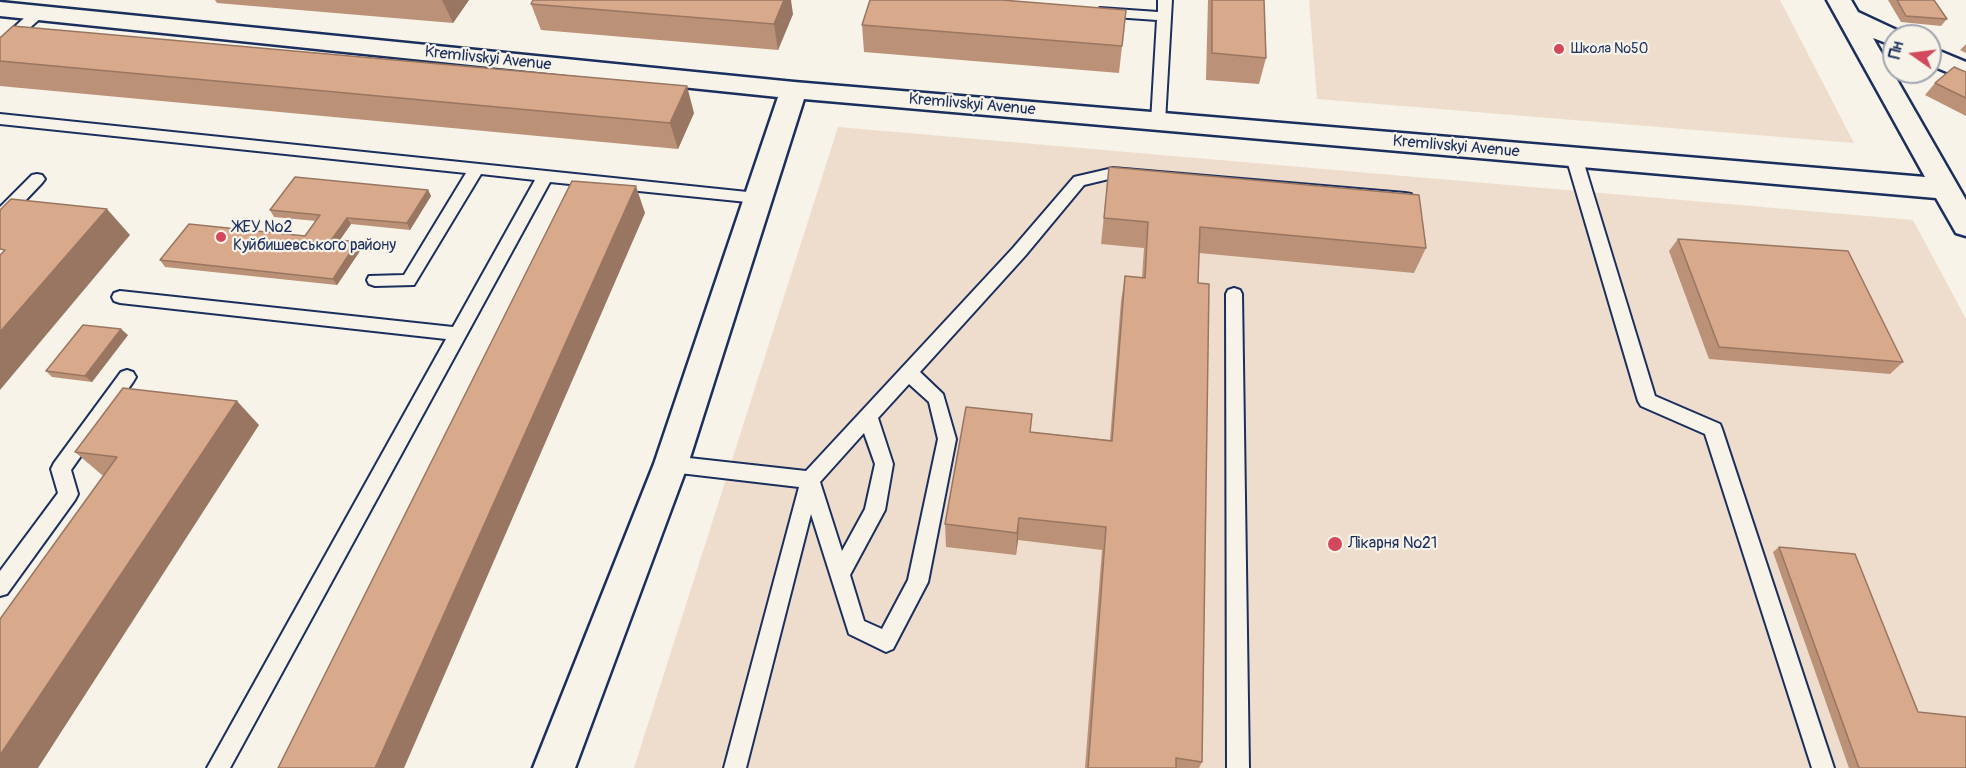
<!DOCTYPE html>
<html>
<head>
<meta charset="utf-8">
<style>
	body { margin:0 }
	#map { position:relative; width:1966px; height:768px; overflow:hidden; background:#f7f3e8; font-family:Pangolin,sans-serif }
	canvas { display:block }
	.north { position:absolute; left:1882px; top:24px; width:60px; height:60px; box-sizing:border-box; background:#f7f3e8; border:2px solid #9fa5b1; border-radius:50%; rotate:284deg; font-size:16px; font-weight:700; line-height:24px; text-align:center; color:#1b2f5e }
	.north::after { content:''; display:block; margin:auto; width:21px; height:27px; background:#d1495b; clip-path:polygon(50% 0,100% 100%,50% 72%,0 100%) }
</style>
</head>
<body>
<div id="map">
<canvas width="1966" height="768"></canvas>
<div class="north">Пн</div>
</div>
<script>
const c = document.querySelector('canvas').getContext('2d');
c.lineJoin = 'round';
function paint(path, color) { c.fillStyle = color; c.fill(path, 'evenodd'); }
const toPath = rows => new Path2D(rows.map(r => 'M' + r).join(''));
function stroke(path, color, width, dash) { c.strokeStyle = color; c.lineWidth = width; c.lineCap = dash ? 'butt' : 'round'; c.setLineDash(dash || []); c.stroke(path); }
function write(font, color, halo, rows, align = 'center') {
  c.font = font + ' Pangolin,sans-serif'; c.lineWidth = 4.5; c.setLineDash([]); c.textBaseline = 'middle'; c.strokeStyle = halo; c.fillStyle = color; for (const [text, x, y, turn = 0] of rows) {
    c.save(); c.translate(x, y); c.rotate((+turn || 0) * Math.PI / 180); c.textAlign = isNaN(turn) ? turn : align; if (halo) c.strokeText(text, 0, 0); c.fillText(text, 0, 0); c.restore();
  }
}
paint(toPath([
	[1309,0,1780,0,1854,143,1317,99],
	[838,127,1913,220,1966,319,1966,768,634,768]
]), '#edc');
const lane = toPath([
	[1158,0,1172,0,1165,122,1158,127,1151,122,1157,20,1100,16,1093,12,1100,8,1158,12,1158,0],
	[38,9,43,10,45,13,43,16,5,50,0,51,0,40,33,10,38,9],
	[0,114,757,193,763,194,765,198,763,202,757,203,550,182,230,768,207,768,446,339,120,303,114,301,112,297,114,293,120,291,453,327,535,180,481,174,414,285,375,286,369,284,367,280,369,276,404,275,466,173,0,124,0,114],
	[1574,152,1582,157,1655,396,1720,424,1722,429,1834,768,1812,768,1705,434,1641,406,1638,401,1566,157,1574,152],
	[1113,168,1405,193,1411,194,1413,198,1411,202,1405,203,1113,178,1084,185,1025,256,920,372,943,394,956,439,928,582,893,649,886,652,849,634,811,514,746,768,724,768,799,487,671,472,664,470,662,464,664,458,671,456,806,471,1013,248,1074,177,1113,168],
	[909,384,929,402,938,439,908,580,882,629,864,621,850,575,885,510,893,464,878,418,909,384],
	[864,433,875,464,865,509,842,551,820,482,864,433],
	[37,174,42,175,45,179,42,183,6,221,0,223,0,207,32,175,37,174],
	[1234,288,1240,290,1242,294,1249,768,1227,768,1226,294,1228,290,1234,288],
	[127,370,133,372,136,377,133,382,71,470,78,494,75,500,7,594,0,596,0,571,58,493,51,469,54,463,121,372,127,370]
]);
const street = toPath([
	[1827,0,1851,0,1858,12,1903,33,1905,36,1894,36,1894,46,1873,38,1966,200,1966,236,1956,233,1936,198,804,99,688,464,575,768,533,768,654,464,778,97,0,16,0,2,794,82,1925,177,1827,0],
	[1930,47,1966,62,1966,80,1930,65,1930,47]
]);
stroke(lane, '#1b2f5e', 4);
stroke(street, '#1b2f5e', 5);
paint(lane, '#f7f3e8');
paint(street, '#f7f3e8');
paint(toPath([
	[215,0,469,0,453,23,217,3],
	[1208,0,1264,0,1266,58,1259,84,1206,80],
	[1888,0,1934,0,1947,19,1941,26,1901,22],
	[531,4,793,14,778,50,541,30],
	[862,25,1122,46,1119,73,864,52],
	[0,38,694,113,678,149,0,86],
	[1966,44,1966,53,1960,50],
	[1966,72,1966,116,1925,95,1935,83],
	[1109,167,1426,248,1414,273,1199,253,1198,283,1202,762,1199,768,1085,768,1102,550,1018,540,1016,555,946,547,945,524,1031,432,1110,440,1121,301,1125,276,1142,278,1144,248,1101,244],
	[428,190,431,196,410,230,351,224,340,240,357,242,362,248,337,285,165,267,160,260,305,236,316,221,274,217,270,210],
	[1678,239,1903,362,1890,374,1709,359,1669,251],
	[128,335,92,382,52,377,46,371],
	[259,425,104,476,102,475,75,452],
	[1779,547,1918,712,1966,768,1849,768,1773,552]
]), '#bb9178');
paint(toPath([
	[442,0,469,0,453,23],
	[784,0,791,0,793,14,778,50,774,24],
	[687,86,694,113,678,149,670,123],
	[636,186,645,213,404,768,375,768],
	[428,190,431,196,410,230,407,223],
	[107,209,130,235,0,390,0,332],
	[347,218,351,224,336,245,332,239],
	[357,242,362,248,337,285,333,279],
	[121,329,128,335,92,382,85,376],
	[237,401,259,425,38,768,0,768,0,755],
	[1019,518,1018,540,1016,555,1017,533]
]), '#987661');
const building = toPath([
	[533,0,784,0,774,24,531,4,533,0],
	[870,0,1002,0,1126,10,1122,46,862,25,870,0],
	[1212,0,1264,0,1266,58,1212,53,1212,0],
	[1897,0,1934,0,1947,19,1906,16,1897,0],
	[13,26,687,86,670,123,0,61,0,38,13,26],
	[1954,67,1966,72,1966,98,1935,83,1954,67],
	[1109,167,1419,195,1426,248,1200,227,1198,283,1209,284,1202,762,1176,758,1176,768,1088,768,1106,527,1019,518,1017,533,945,524,966,407,1032,414,1030,432,1112,441,1125,276,1145,278,1148,222,1104,218,1109,167],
	[295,177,428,190,407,223,347,218,332,239,357,242,333,279,160,260,189,224,305,236,320,215,270,210,295,177],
	[572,181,636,186,375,768,278,768,572,181],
	[11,199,107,209,0,332,0,255,5,250,0,249,0,210,11,199],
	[1678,239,1848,251,1903,362,1719,347,1678,239],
	[83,325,121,329,85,376,46,371,83,325],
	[123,388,237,401,0,755,0,619,117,457,75,452,123,388],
	[1779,547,1855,554,1918,712,1966,717,1966,768,1859,768,1779,547]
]);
paint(building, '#d9a98b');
stroke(building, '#987661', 1.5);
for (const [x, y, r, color] of [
	[1559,49,6,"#d1495b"],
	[221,237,6,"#d1495b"],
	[1335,544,8,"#d1495b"]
]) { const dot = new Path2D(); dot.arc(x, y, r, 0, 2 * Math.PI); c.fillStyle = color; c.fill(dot); stroke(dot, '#f7f3e8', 2); }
write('14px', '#1b2f5e', '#f7f3e8', [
	["Школа №50",1571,49]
], 'left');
write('16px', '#1b2f5e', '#f7f3e8', [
	["Kremlivskyi Avenue",488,59,6],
	["Kremlivskyi Avenue",972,105,5],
	["Kremlivskyi Avenue",1456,147,5]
]);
write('16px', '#1b2f5e', '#f7f3e8', [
	["ЖЕУ №2",233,228],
	["Куйбишевського району",233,246],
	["Лікарня №21",1348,544]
], 'left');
</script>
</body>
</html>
